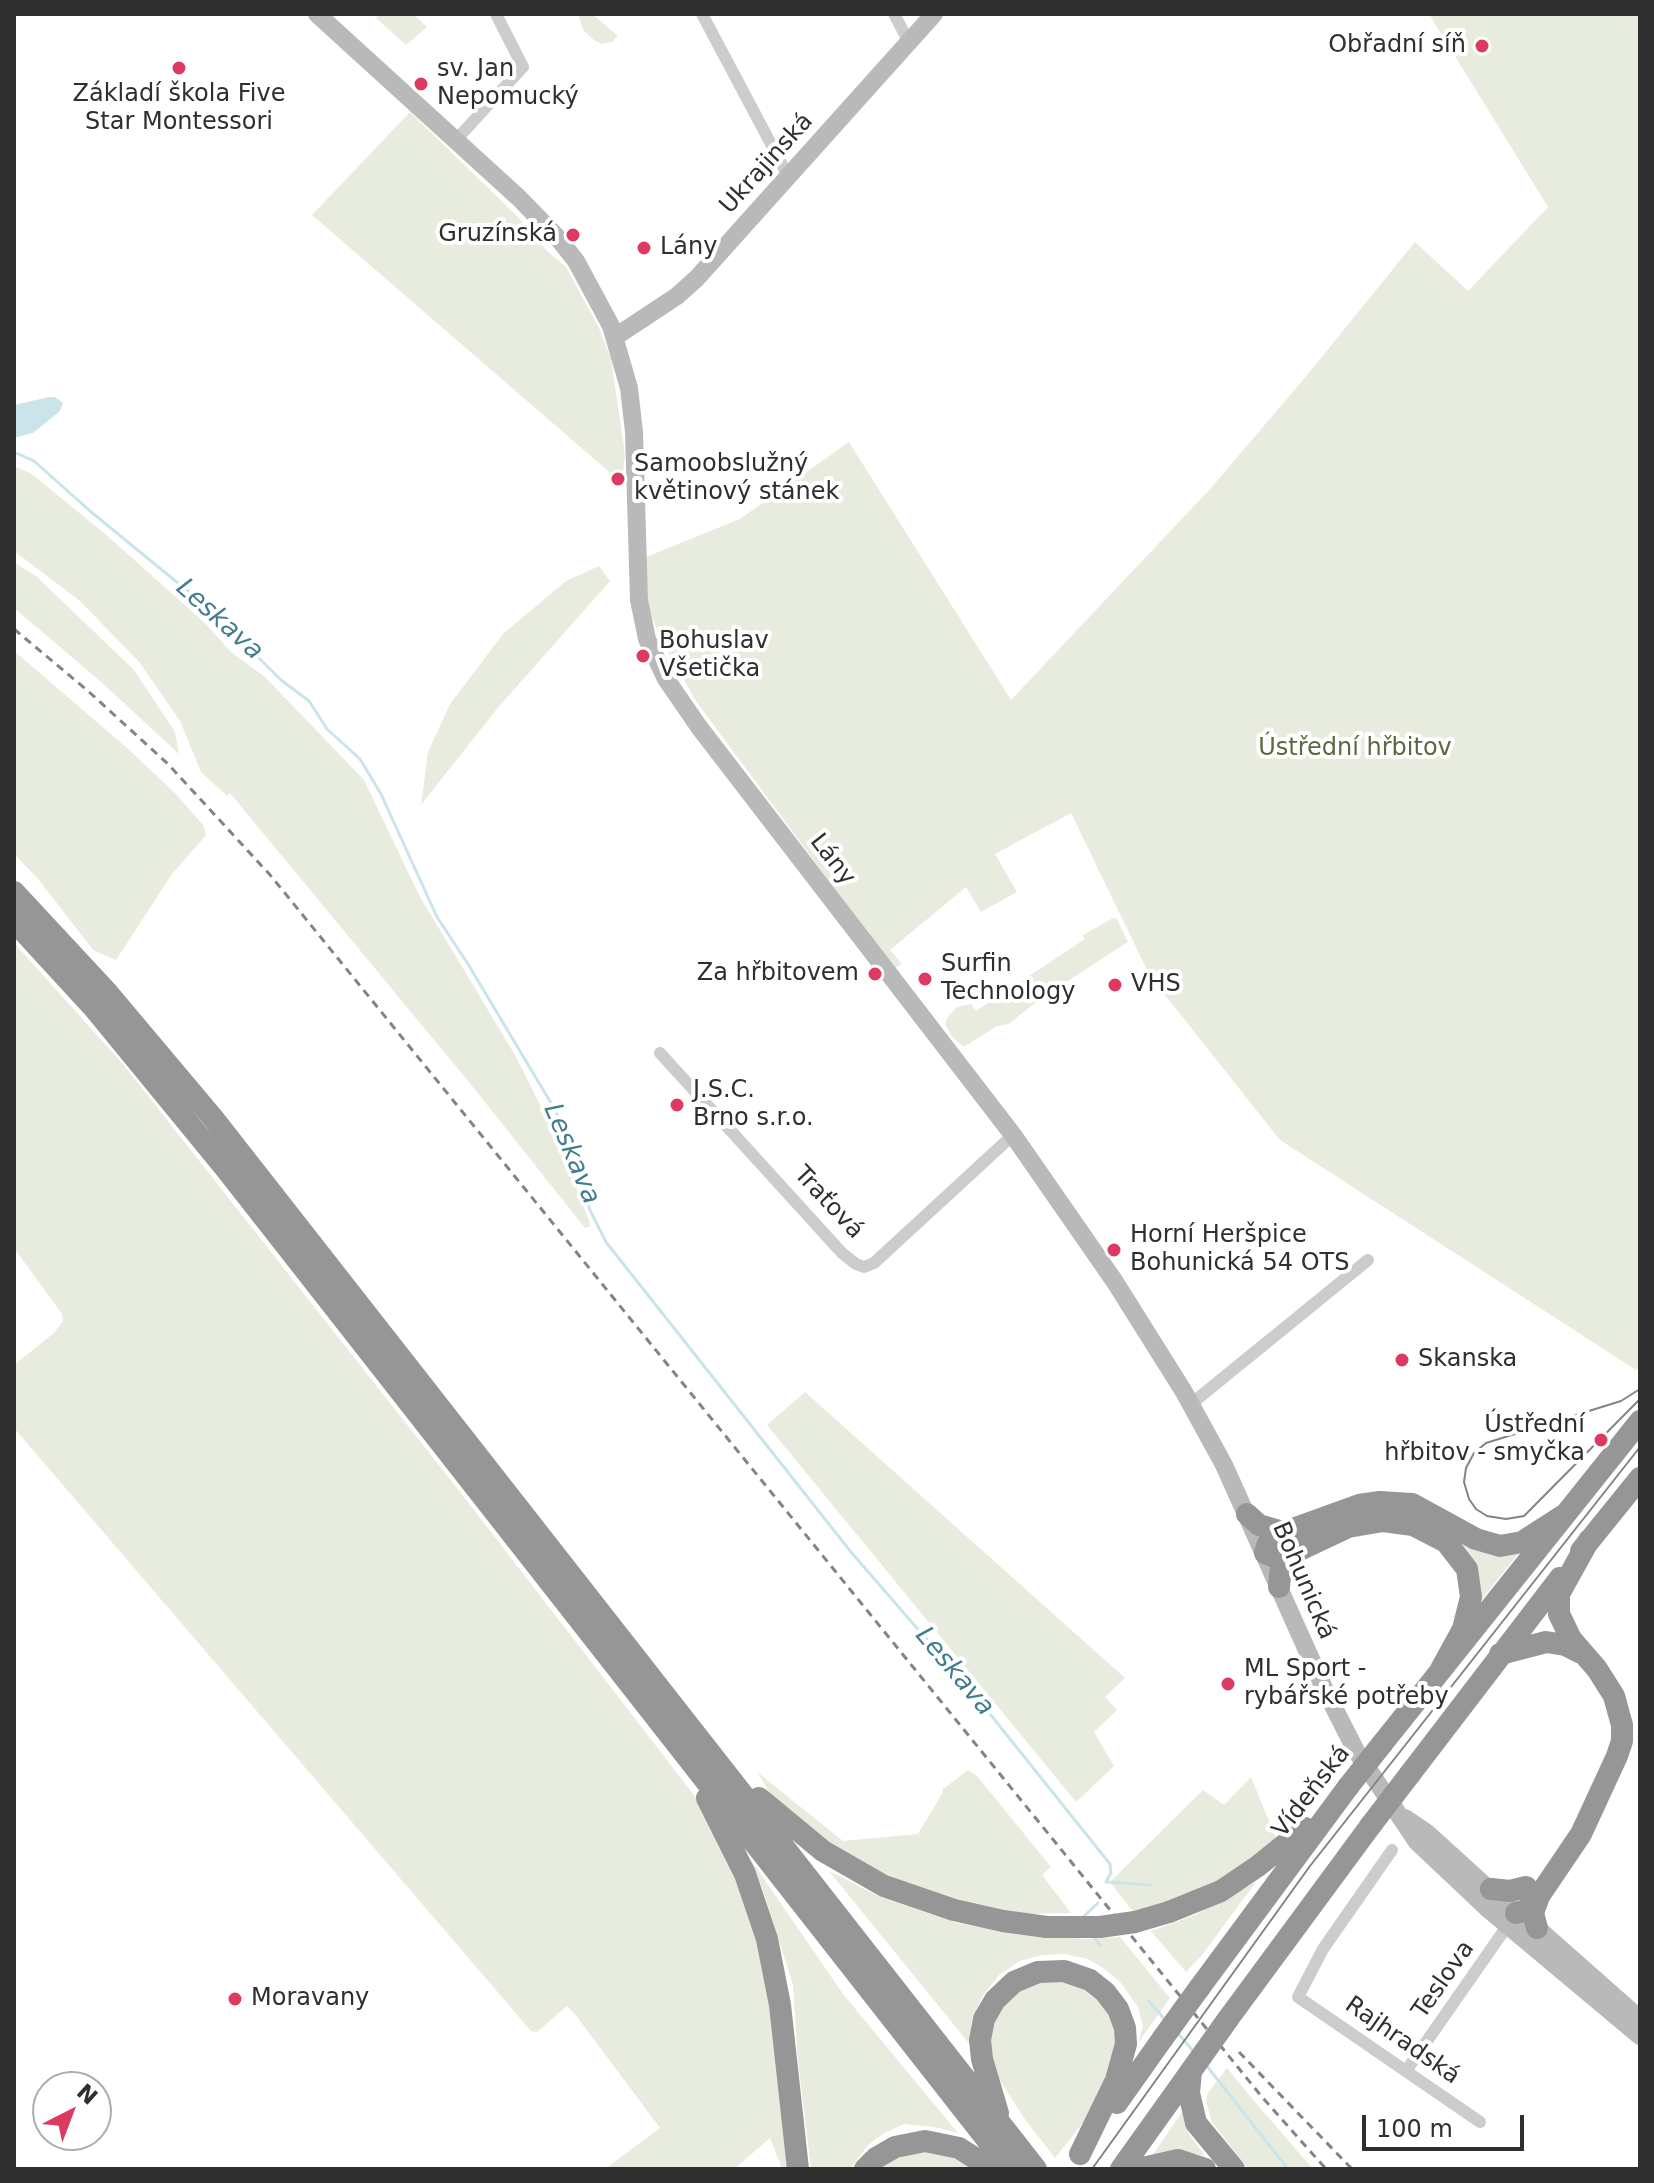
<!DOCTYPE html>
<html>
<head>
<meta charset="utf-8">
<style>
	body { margin:0 }
	#map { position:relative; width:1654px; height:2183px; overflow:hidden; background:#fff; font-family:"DejaVu Sans",sans-serif }
	canvas { display:block }
	.frame { position:absolute; inset:0; border:16px solid #2f2f2f; pointer-events:none }
	.north { position:absolute; left:32px; top:2071px; width:80px; height:80px; box-sizing:border-box; background:#fff; border:2px solid #acacac; border-radius:50%; rotate:42deg; font-size:22px; font-weight:700; line-height:32px; text-align:center; color:#2f2f2f }
	.north::after { content:''; display:block; margin:auto; width:28px; height:36px; background:#dd3a62; clip-path:polygon(50% 0,100% 100%,50% 72%,0 100%) }
	.scale { position:absolute; left:1362px; top:2115px; width:162px; height:36px; box-sizing:border-box; border:4px solid #2f2f2f; border-top:0; padding-left:10px; font-size:24px; line-height:28px; white-space:nowrap; color:#2f2f2f; -webkit-text-stroke:6px #fff; paint-order:stroke }
</style>
</head>
<body>
<div id="map">
<canvas width="1654" height="2183"></canvas>
<div class="frame"></div>
<div class="north">N</div>
<div class="scale">100 m</div>
</div>
<script>
const c = document.querySelector('canvas').getContext('2d');
c.lineJoin = 'round';
function paint(path, color) { c.fillStyle = color; c.fill(path, 'evenodd'); }
const toPath = rows => new Path2D(rows.map(r => 'M' + r).join(''));
function stroke(path, color, width, dash) { c.strokeStyle = color; c.lineWidth = width; c.lineCap = dash ? 'butt' : 'round'; c.setLineDash(dash || []); c.stroke(path); }
function write(font, color, halo, rows, align = 'center') {
  c.font = font + ' "DejaVu Sans",sans-serif'; c.lineWidth = 8; c.setLineDash([]); c.textBaseline = 'middle'; c.strokeStyle = halo; c.fillStyle = color; for (const [text, x, y, turn = 0] of rows) {
    c.save(); c.translate(x, y); c.rotate((+turn || 0) * Math.PI / 180); c.textAlign = isNaN(turn) ? turn : align; if (halo) c.strokeText(text, 0, 0); c.fillText(text, 0, 0); c.restore();
  }
}
paint(toPath([
	[380,14,413,14,427,27,406,45,376,18],
	[578,14,592,14,618,36,612,42,601,44,594,40,583,30],
	[1429,14,1640,14,1640,1366,1636,1370,1280,1140,1150,976,1071,813,995,854,1017,892,981,912,966,887,890,950,902,964,894,969,696,701,661,640,648,606,646,557,740,519,849,442,1011,700,1210,489,1303,380,1415,242,1468,291,1548,207],
	[410,112,515,214,547,251,566,267,599,328,611,359,625,454,622,483,312,215],
	[14,466,32,474,104,533,205,623,231,652,265,677,364,780,419,895,515,1055,561,1146,591,1226,585,1228,473,1087,230,793,227,796,201,772,180,721,140,663,80,601,14,551],
	[14,562,37,577,134,670,175,732,179,754,100,681,14,608],
	[599,566,610,581,496,710,421,805,428,752,450,704,503,634,566,581],
	[14,651,127,748,176,794,203,825,206,835,172,874,116,960,93,950,39,880,14,854],
	[1113,918,1117,919,1128,942,1041,998,1009,1024,997,1026,964,1047,952,1037,945,1024,947,1018,957,1007,971,1004,976,1011,1085,939,1083,935],
	[14,943,123,1064,464,1497,697,1799,742,1885,767,1968,791,2169,782,2169,770,2138,734,2169,605,2169,660,2128,574,2013,567,2006,537,2032,531,2031,14,1428,14,1365,54,1333,63,1321,62,1314,14,1248],
	[805,1392,1125,1678,1105,1697,1117,1710,1094,1732,1114,1766,1076,1802,767,1425],
	[1373,1512,1519,1553,1481,1600,1472,1568],
	[968,1770,977,1776,1051,1867,1042,1875,1071,1913,1031,1914,977,1906,901,1884,833,1847,778,1806,757,1772,843,1841,918,1834,943,1792,942,1790],
	[1251,1777,1278,1843,1221,1882,1135,1914,1110,1882,1203,1790,1224,1805],
	[749,1857,843,1994,958,2133,935,2127,904,2124,884,2133,868,2145,850,2169,811,2169,798,2061,793,1985,764,1893],
	[829,1871,880,1897,957,1923,1024,1935,1087,1939,1120,1937,1170,1998,1138,2043,1143,2026,1138,2007,1121,1983,1106,1970,1088,1959,1064,1954,1042,1955,1020,1961,999,1975,983,1995,971,2023,972,2047],
	[1256,1882,1202,1955,1186,1972,1151,1931,1195,1915],
	[1033,1976,1091,1986,1121,2028,1100,2101,1055,2158,1024,2118,996,2074,991,2059,989,2026,995,2010],
	[1227,2068,1255,2102,1313,2169,1248,2169,1212,2122,1206,2101,1208,2093],
	[1182,2112,1189,2134,1205,2156,1178,2151,1152,2156],
	[917,2149,957,2159,975,2169,875,2169,888,2159]
]), '#e8ecde');
paint(toPath([
	[49,397,55,397,63,403,60,411,33,433,14,438,14,405]
]), '#cbe4ea');
stroke(toPath([
	[14,452,34,461,90,511,212,611,281,680,309,701,327,729,360,759,381,794,437,917,468,964,554,1108,566,1132,590,1210,606,1242,851,1552,974,1694,1110,1864,1111,1873,1106,1882,1151,1885],
	[1083,1917,1098,1903],
	[1093,1936,1101,1946],
	[1149,2001,1166,2021],
	[1177,2032,1193,2051],
	[1206,2065,1288,2169]
]), '#cbe4ea', 3);
stroke(toPath([
	[702,14,788,176],
	[894,14,909,42],
	[456,140,523,67,496,14],
	[660,1053,842,1253,856,1264,864,1267,874,1263,1013,1135],
	[1191,1404,1368,1260],
	[1392,1850,1323,1949,1298,1997,1480,2122],
	[1406,2071,1512,1919]
]), '#ccc', 12);
stroke(toPath([
	[317,14,519,198,557,237,576,261,611,326,629,388,634,432,639,600,647,639,666,679,699,727,1013,1135,1115,1282,1184,1392,1224,1465,1323,1686,1356,1751,1417,1842,1487,1908,1640,2036],
	[615,337,677,296,697,278,934,14],
	[1405,1818,1427,1833,1525,1922,1537,1928,1640,2019]
]), '#b9b9b9', 18);
stroke(toPath([
	[14,892,107,992,213,1118,1036,2169],
	[14,921,94,1008,226,1169,1010,2169],
	[1247,1514,1259,1525,1283,1532],
	[1581,1551,1640,1478],
	[1279,1587,1281,1567,1284,1560,1293,1553],
	[1500,1654,1546,1642,1565,1645,1581,1653],
	[1441,1669,1463,1629,1471,1597,1467,1569,1446,1542,1413,1525,1383,1521,1348,1527,1293,1553,1275,1557,1265,1553,1268,1543,1287,1531,1359,1505,1380,1502,1412,1504,1476,1539,1500,1546,1522,1542,1564,1515],
	[1382,1744,1640,1421],
	[1410,1774,1560,1578],
	[707,1798,745,1874,767,1939,780,2005,798,2169],
	[759,1798,823,1851,884,1886,954,1910,1003,1921,1047,1927],
	[1491,1889,1510,1891,1526,1887],
	[1169,1912,1221,1891,1258,1866,1305,1828],
	[1516,1913,1526,1910,1539,1896,1581,1834,1617,1756,1622,1741,1622,1725,1614,1696,1597,1669,1571,1639,1559,1614,1559,1594,1589,1540],
	[1537,1928,1533,1913,1539,1896],
	[1200,1987,1348,1787],
	[1228,2019,1371,1825],
	[1191,2071,1189,2093,1196,2123,1234,2169],
	[1117,2103,1163,2038],
	[998,2113,982,2059,980,2040,984,2019,995,2000,1014,1982,1038,1972,1064,1971,1090,1980,1105,1992,1118,2009,1125,2028,1126,2044,1116,2080,1080,2154],
	[865,2169,876,2158,895,2147,925,2141,959,2148,992,2169],
	[1121,2169,1191,2071],
	[1138,2169,1178,2160,1205,2169]
]), '#969696', 22);
stroke(toPath([
	[1640,1389,1621,1401,1486,1443,1474,1453,1466,1468,1464,1482,1469,1499,1476,1509,1487,1516,1506,1519,1524,1516,1640,1399],
	[1092,2169,1310,1866,1640,1447]
]), '#848484', 2);
stroke(toPath([
	[14,629,88,691,168,764,271,876,1262,2097,1326,2169],
	[1239,2052,1352,2169]
]), '#848484', 3, [8, 6]);
stroke(toPath([
	[1348,1787,1382,1744],
	[1371,1825,1410,1774],
	[1047,1927,1100,1927,1135,1922,1169,1912],
	[1163,2038,1200,1987],
	[1191,2071,1228,2019]
]), '#969696', 22);
for (const [x, y, r, color] of [
	[1482,46,8,"#dd3a62"],
	[179,68,8,"#dd3a62"],
	[421,84,8,"#dd3a62"],
	[573,235,8,"#dd3a62"],
	[644,248,8,"#dd3a62"],
	[618,479,8,"#dd3a62"],
	[643,656,8,"#dd3a62"],
	[875,974,8,"#dd3a62"],
	[925,979,8,"#dd3a62"],
	[1115,985,8,"#dd3a62"],
	[677,1105,8,"#dd3a62"],
	[1114,1250,8,"#dd3a62"],
	[1402,1360,8,"#dd3a62"],
	[1601,1440,8,"#dd3a62"],
	[1228,1684,8,"#dd3a62"],
	[235,1999,8,"#dd3a62"]
]) { const dot = new Path2D(); dot.arc(x, y, r, 0, 2 * Math.PI); c.fillStyle = color; c.fill(dot); stroke(dot, '#fff', 3); }
write('24px', '#2f2f2f', '#fff', [
	["Obřadní síň",1466,46,"right"],
	["sv. Jan",437,70],
	["Nepomucký",437,98],
	["Základí škola Five",179,95,"center"],
	["Star Montessori",179,123,"center"],
	["Gruzínská",557,235,"right"],
	["Lány",660,248],
	["Samoobslužný",634,465],
	["květinový stánek",634,493],
	["Bohuslav",659,642],
	["Všetička",659,670],
	["Surfin",941,965],
	["Technology",941,993],
	["Za hřbitovem",859,974,"right"],
	["VHS",1131,985],
	["J.S.C.",693,1091],
	["Brno s.r.o.",693,1119],
	["Horní Heršpice",1130,1236],
	["Bohunická 54 OTS",1130,1264],
	["Skanska",1418,1360],
	["Ústřední",1585,1426,"right"],
	["hřbitov - smyčka",1585,1454,"right"],
	["ML Sport -",1244,1670],
	["rybářské potřeby",1244,1698],
	["Moravany",251,1999]
], 'left');
write('24px', '#2f2f2f', '#fff', [
	["Ukrajinská",767,164,-48],
	["Lány",832,860,52],
	["Traťová",828,1203,47],
	["Bohunická",1303,1581,67],
	["Vídeňská",1312,1792,-52],
	["Teslova",1444,1980,-55],
	["Rajhradská",1402,2041,35]
]);
write('24px', '#5a693e', '#fff', [
	["Ústřední hřbitov",1355,749]
]);
write('italic 26px', '#417d8e', '#fff', [
	["Leskava",219,620,42],
	["Leskava",571,1154,67],
	["Leskava",954,1672,50]
]);
</script>
</body>
</html>
